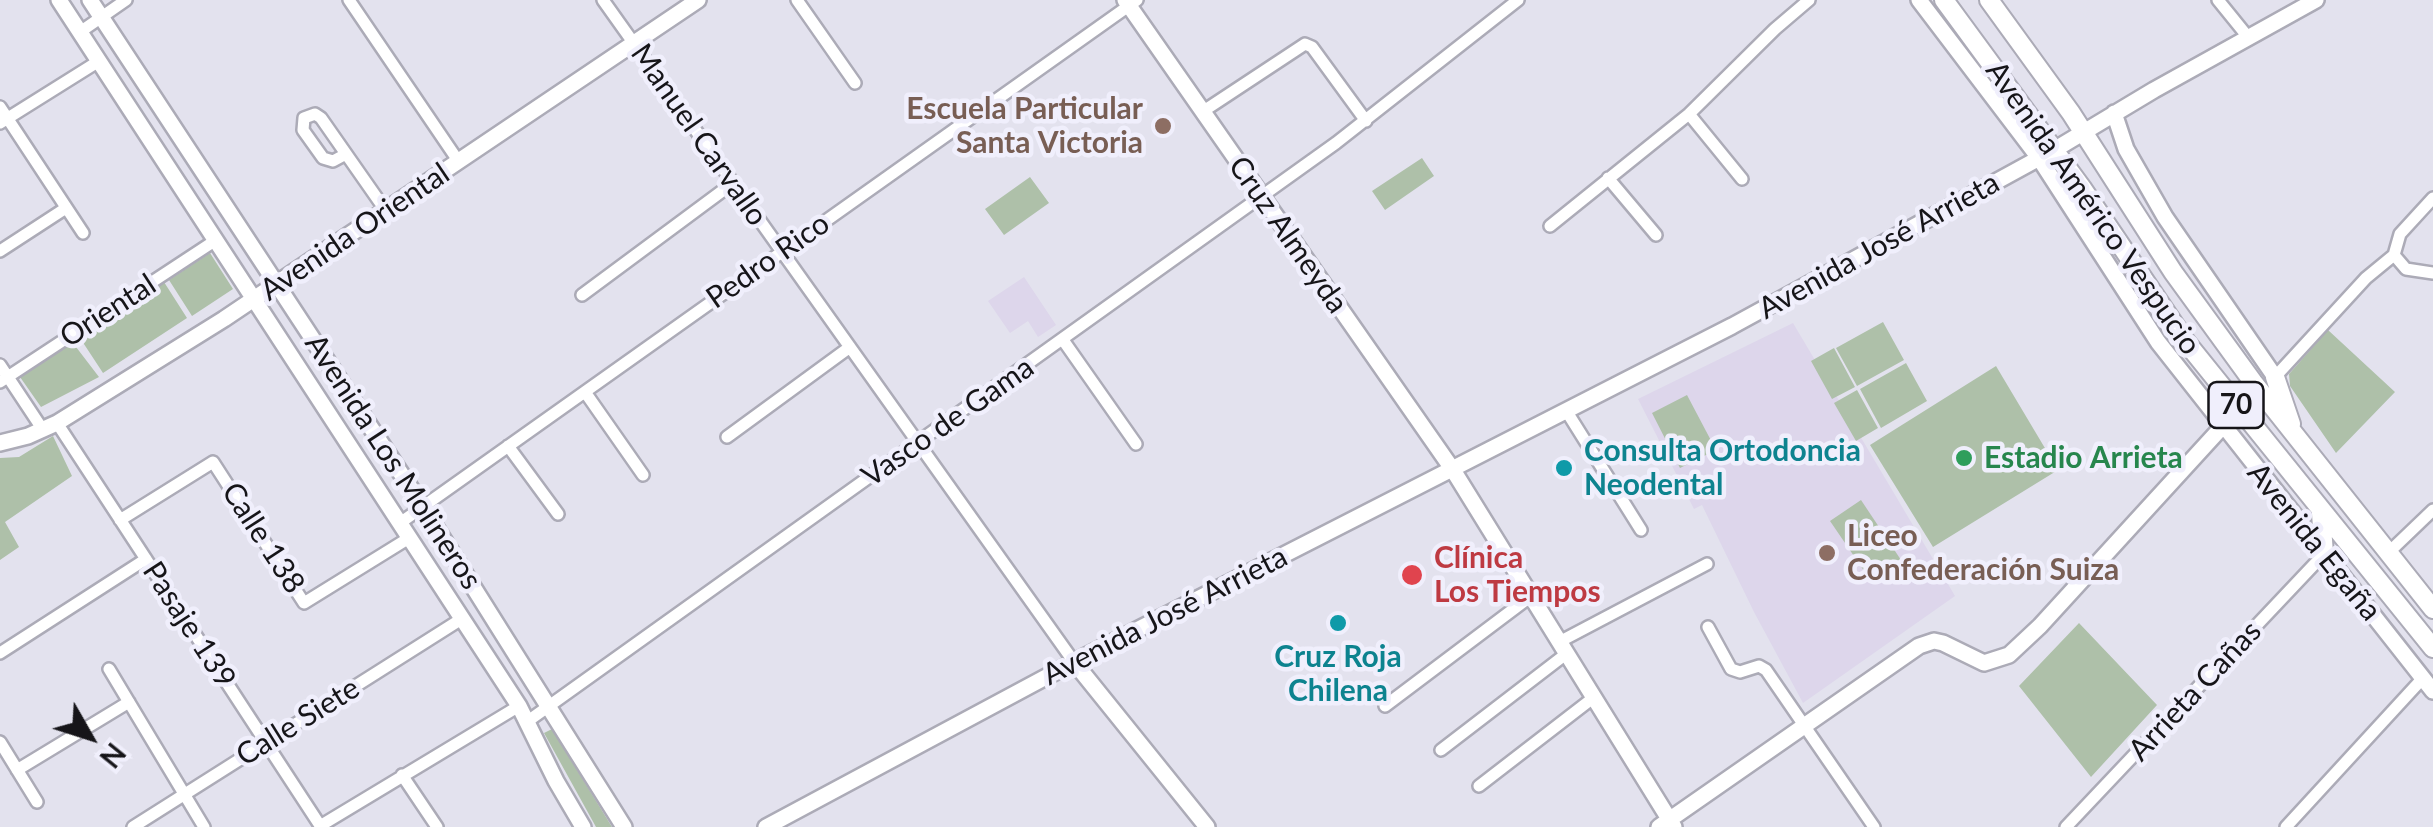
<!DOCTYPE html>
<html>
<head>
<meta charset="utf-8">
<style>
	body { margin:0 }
	#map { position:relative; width:2433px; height:827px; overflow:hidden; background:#e3e2ee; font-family:Lato,sans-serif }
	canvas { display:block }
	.north { position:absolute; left:40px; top:687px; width:100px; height:100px; -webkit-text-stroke:8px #f0effc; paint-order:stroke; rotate:129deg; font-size:28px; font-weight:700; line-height:40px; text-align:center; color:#161519 }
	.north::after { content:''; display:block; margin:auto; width:35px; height:45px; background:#161519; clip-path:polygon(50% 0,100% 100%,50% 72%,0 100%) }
</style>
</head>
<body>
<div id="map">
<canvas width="2433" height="827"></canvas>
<div class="north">N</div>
</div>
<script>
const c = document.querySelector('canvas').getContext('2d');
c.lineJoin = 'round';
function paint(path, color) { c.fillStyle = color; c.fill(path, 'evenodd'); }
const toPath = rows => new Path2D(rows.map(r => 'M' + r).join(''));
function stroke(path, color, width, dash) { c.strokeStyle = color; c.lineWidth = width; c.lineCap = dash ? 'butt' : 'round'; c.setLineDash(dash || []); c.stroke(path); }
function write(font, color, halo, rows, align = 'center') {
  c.font = font + ' Lato,sans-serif'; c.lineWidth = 9; c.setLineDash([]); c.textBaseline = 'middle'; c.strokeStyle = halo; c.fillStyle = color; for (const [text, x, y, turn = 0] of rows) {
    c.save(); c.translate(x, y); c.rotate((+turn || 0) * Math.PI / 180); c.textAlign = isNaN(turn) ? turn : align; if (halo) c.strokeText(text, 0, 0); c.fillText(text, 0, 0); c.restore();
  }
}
paint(toPath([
	[1024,277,1056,325,1038,337,1028,321,1010,333,988,301],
	[1793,323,1955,596,1803,703,1754,612,1702,505,1694,509,1638,399]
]), '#ddd6eb');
paint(toPath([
	[1422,158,1434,176,1385,210,1372,191],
	[1030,177,1049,203,1004,235,985,209],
	[210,253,233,289,192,316,169,280],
	[164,282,187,318,103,373,80,338],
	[1883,322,1904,360,1857,386,1836,348],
	[2328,330,2395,392,2336,453,2290,386,2289,374],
	[73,343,99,377,41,407,20,377],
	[1834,348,1855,387,1832,399,1811,361],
	[1906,363,1927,401,1881,428,1860,389],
	[1996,366,2058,470,1933,547,1870,445],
	[1857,390,1878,428,1856,441,1834,403],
	[1687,395,1716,450,1680,468,1652,413],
	[53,436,72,476,5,522,19,547,0,560,0,458,19,457],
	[1861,500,1901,560,1871,581,1830,521],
	[2079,623,2157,705,2091,777,2019,686],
	[552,729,612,827,596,827,544,733]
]), '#aec0a9');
const street = toPath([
	[349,0,459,162],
	[603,0,1074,662],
	[797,0,855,83],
	[2218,0,2248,37],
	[80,32,126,0],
	[0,107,83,233],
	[1202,112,1305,44,1312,47,1366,121],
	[1689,114,1742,179],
	[0,123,99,61],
	[346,154,333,161,323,158,303,130,304,118,315,114,321,118,386,211],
	[1608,178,1656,235],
	[1550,226,1689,114,1775,29,1809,0],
	[0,251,66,208],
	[2394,255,2400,234,2433,198],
	[2394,255,2406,269,2433,273],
	[582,295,733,183],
	[1063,340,1136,444],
	[0,365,43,430],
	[2275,377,2366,278,2394,255],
	[0,382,216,240],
	[585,392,643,475],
	[1567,412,1641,530],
	[57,423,321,827],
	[727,437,850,347],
	[508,446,558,514],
	[120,520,213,462,304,603,409,538],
	[400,523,1137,0],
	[2387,554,2433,510],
	[1708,627,1731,669,1740,672,1759,666,1766,670,1874,827],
	[1559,642,1707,564],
	[0,653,146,559],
	[109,669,204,827],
	[1385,706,1531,596],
	[528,721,1336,143,1518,0],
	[0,742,37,802],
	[1441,750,1566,654],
	[17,770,129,702],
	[402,775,437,827],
	[1479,786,1593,698],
	[320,826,519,706],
	[133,827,463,618],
	[2066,827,2324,554],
	[2286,827,2423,678]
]);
const secondary = toPath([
	[59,0,519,706,556,781,583,827],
	[90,0,423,507,624,827],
	[1125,0,1453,470,1674,827],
	[1919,0,2039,158,2158,342,2433,691],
	[2114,113,2126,149,2165,217,2275,377],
	[0,443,28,436,57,423,224,319,698,0],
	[1074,662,1207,827],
	[766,827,1074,662,1732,326,2054,150,2154,90,2316,0],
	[1659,827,1919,646,1934,641,1943,643,1984,663,2009,655,2040,626,2222,427]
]);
const primary = toPath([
	[1944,0,2082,188,2186,342,2433,648],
	[1989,0,2071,113,2173,272,2253,382,2433,609],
	[2275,377,2291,424],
	[2321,513,2324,554]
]);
stroke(street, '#acabb7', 16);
stroke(secondary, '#acabb7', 20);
stroke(primary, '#acabb7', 22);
stroke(street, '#fff', 11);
stroke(secondary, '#fff', 15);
stroke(primary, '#fff', 18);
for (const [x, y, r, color] of [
	[1163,126,10,"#8d6e63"],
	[1964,458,10,"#2e9e5b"],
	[1564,468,10,"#0f9aa8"],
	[1827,553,10,"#8d6e63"],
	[1412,575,12,"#e0444e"],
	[1338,623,10,"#0f9aa8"]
]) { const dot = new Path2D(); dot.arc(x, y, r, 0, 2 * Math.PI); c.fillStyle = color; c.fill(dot); stroke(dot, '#f0effc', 4); }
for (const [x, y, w] of [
	[2236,405,55]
]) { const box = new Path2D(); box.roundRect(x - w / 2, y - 23, w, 46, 8); c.fillStyle = '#f0effc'; c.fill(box); stroke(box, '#161519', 2.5); }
write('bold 28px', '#161519', null, [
	["70",2236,405]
]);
write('bold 30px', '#785e54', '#f0effc', [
	["Escuela Particular",1143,109],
	["Santa Victoria",1143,143],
	["Liceo",1847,536,"left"],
	["Confederación Suiza",1847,570,"left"]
], 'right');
write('30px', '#161519', '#f0effc', [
	["Manuel Carvallo",699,135,55],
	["Avenida Américo Vespucio",2093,208,55],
	["Avenida Oriental",355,232,-34],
	["Cruz Almeyda",1288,235,55],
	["Avenida José Arrieta",1879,246,-29],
	["Pedro Rico",768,261,-35],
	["Oriental",108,311,-33],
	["Vasco de Gama",948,422,-35],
	["Avenida Los Molineros",393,462,57],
	["Calle 138",263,538,57],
	["Avenida Egaña",2314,542,51],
	["Avenida José Arrieta",1165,616,-27],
	["Pasaje 139",189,625,57],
	["Arrieta Cañas",2195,691,-47],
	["Calle Siete",298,722,-32]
]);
write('bold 30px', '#0d838f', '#f0effc', [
	["Consulta Ortodoncia",1584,451],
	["Neodental",1584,485],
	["Cruz Roja",1338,657,"center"],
	["Chilena",1338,691,"center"]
], 'left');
write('bold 30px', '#27864d', '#f0effc', [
	["Estadio Arrieta",1984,458]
], 'left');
write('bold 30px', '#be3a42', '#f0effc', [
	["Clínica",1434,558],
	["Los Tiempos",1434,592]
], 'left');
</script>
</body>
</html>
